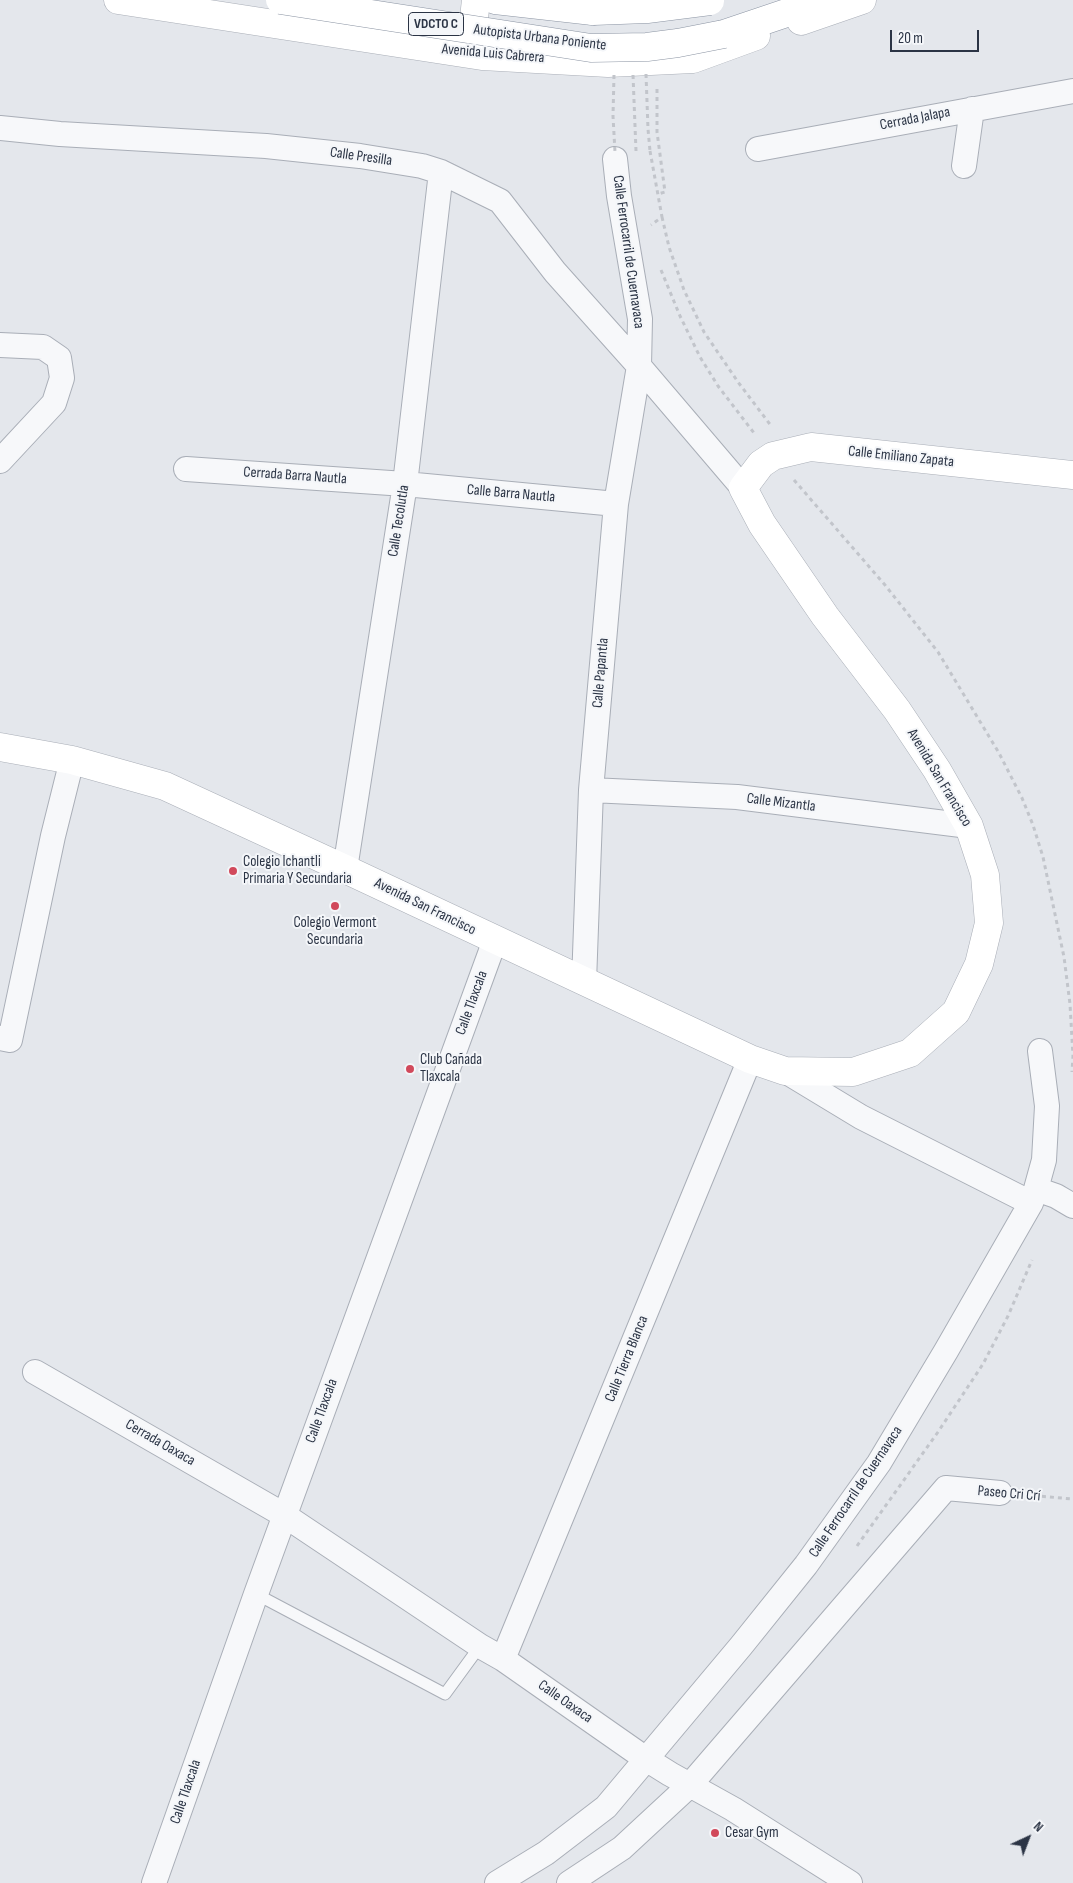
<!DOCTYPE html>
<html>
<head>
<meta charset="utf-8">
<style>
	body { margin:0 }
	#map { position:relative; width:1073px; height:1883px; overflow:hidden; background:#e4e7ec; font-family:"Sofia Sans Condensed",sans-serif }
	canvas { display:block }
	.north { position:absolute; left:1003px; top:1813px; width:50px; height:50px; -webkit-text-stroke:4px #f4f6f9; paint-order:stroke; rotate:43deg; font-size:14px; font-weight:700; line-height:20px; text-align:center; color:#2b3445 }
	.north::after { content:''; display:block; margin:auto; width:18px; height:22px; background:#2b3445; clip-path:polygon(50% 0,100% 100%,50% 72%,0 100%) }
	.scale { position:absolute; left:890px; top:30px; width:89px; height:22px; box-sizing:border-box; border:2px solid #2b3445; border-top:0; padding-left:6px; font-size:15px; line-height:18px; white-space:nowrap; color:#2b3445; -webkit-text-stroke:4px #f4f6f9; paint-order:stroke }
</style>
</head>
<body>
<div id="map">
<canvas width="1073" height="1883"></canvas>
<div class="north">N</div>
<div class="scale">20 m</div>
</div>
<script>
const c = document.querySelector('canvas').getContext('2d');
c.lineJoin = 'round';
const toPath = rows => new Path2D(rows.map(r => 'M' + r).join(''));
function stroke(path, color, width, dash) { c.strokeStyle = color; c.lineWidth = width; c.lineCap = dash ? 'butt' : 'round'; c.setLineDash(dash || []); c.stroke(path); }
function write(font, color, halo, rows, align = 'center') {
  c.font = font + ' "Sofia Sans Condensed",sans-serif'; c.lineWidth = 4; c.setLineDash([]); c.textBaseline = 'middle'; c.strokeStyle = halo; c.fillStyle = color; for (const [text, x, y, turn = 0] of rows) {
    c.save(); c.translate(x, y); c.rotate((+turn || 0) * Math.PI / 180); c.textAlign = isNaN(turn) ? turn : align; if (halo) c.strokeText(text, 0, 0); c.fillText(text, 0, 0); c.restore();
  }
}
const lane = toPath([
	[256,1594,445,1694,480,1646]
]);
const street = toPath([
	[0,128,60,134,266,146,360,156,422,166,441,172,500,201,555,272,639,366,743,488],
	[758,149,1073,91],
	[964,166,972,109],
	[0,345,43,347,59,358,62,378,54,403,0,461],
	[186,469,405,484,616,504],
	[591,790,737,797,969,826],
	[345,869,405,484,441,172],
	[584,982,591,790,616,504,639,366,640,319,619,196,615,159],
	[0,1038,10,1040,53,836,72,760],
	[785,1071,861,1117,1031,1203],
	[1036,1189,1056,1196,1073,1206],
	[35,1372,284,1515,480,1646,503,1659,646,1759,670,1774,733,1809,850,1883],
	[503,1659,750,1059],
	[154,1883,256,1594,495,940],
	[497,1883,546,1853,606,1807,741,1646,806,1565,879,1463,946,1351,1031,1203,1036,1189,1044,1160,1047,1106,1040,1051],
	[569,1883,622,1848,690,1785,946,1488,1000,1493]
]);
const secondary = toPath([
	[118,0,482,56,608,63,693,59,756,36],
	[476,0,474,18,476,38,481,53],
	[801,21,862,0],
	[0,747,72,760,165,786,345,869,750,1059,785,1071,853,1072,910,1053,956,1012,979,964,989,923,985,875,969,826,937,770,897,710,825,616,762,524,743,488,761,464,773,456,811,447,1073,475]
]);
const highway = toPath([
	[495,0,593,11],
	[724,34,825,0]
]);
stroke(lane, '#a9aeb7', 13);
stroke(street, '#a9aeb7', 26);
stroke(secondary, '#a9aeb7', 29);
stroke(highway, '#8b94a3', 29);
stroke(toPath([
	[657,89,657,132,665,192,658,194],
	[650,151,662,217,651,225],
	[662,217,669,247,684,290,704,332,738,382,772,427],
	[661,270,680,316,700,357,718,386,754,433],
	[794,480,885,585,938,652,999,753,1022,798,1033,825,1043,857,1064,957,1070,1004,1073,1056,1072,1072],
	[1026,1495,1073,1499],
	[857,1546,938,1432,983,1364,1008,1316,1032,1260]
]), '#c2c5cb', 3, [4, 4]);
stroke(lane, '#f7f8fa', 11);
stroke(street, '#f7f8fa', 24);
stroke(secondary, '#fff', 28);
stroke(highway, '#fff', 28);
const highwayBridge = toPath([
	[280,0,591,48,647,47,678,43,724,34],
	[593,11,647,9,710,1]
]);
stroke(highwayBridge, '#8b94a3', 29, []);
stroke(toPath([
	[646,74,648,129,650,151],
	[614,75,613,116,615,152],
	[633,75,636,151]
]), '#c2c5cb', 3, [4, 4]);
stroke(highwayBridge, '#fff', 28);
for (const [x, y, r, color] of [
	[233,871,5,"#d1495b"],
	[335,906,5,"#d1495b"],
	[410,1069,5,"#d1495b"],
	[715,1833,5,"#d1495b"]
]) { const dot = new Path2D(); dot.arc(x, y, r, 0, 2 * Math.PI); c.fillStyle = color; c.fill(dot); stroke(dot, '#f4f6f9', 2); }
for (const [x, y, w] of [
	[436,24,55]
]) { const box = new Path2D(); box.roundRect(x - w / 2, y - 11.5, w, 23, 4); c.fillStyle = '#f4f6f9'; c.fill(box); stroke(box, '#2b3445', 1); }
write('bold 14px', '#2b3445', null, [
	["VDCTO C",436,24]
]);
write('15px', '#2b3445', '#f4f6f9', [
	["Autopista Urbana Poniente",540,38,7],
	["Avenida Luis Cabrera",493,54,5],
	["Cerrada Jalapa",915,119,-11],
	["Calle Presilla",361,157,8],
	["Calle Ferrocarril de Cuernavaca",628,252,82],
	["Calle Emiliano Zapata",901,457,6],
	["Cerrada Barra Nautla",295,476,4],
	["Calle Barra Nautla",511,494,5],
	["Calle Tecolutla",399,521,-81],
	["Calle Papantla",601,673,-85],
	["Avenida San Francisco",939,778,59],
	["Calle Mizantla",781,803,7],
	["Avenida San Francisco",425,907,26],
	["Calle Tlaxcala",472,1003,-70],
	["Calle Tierra Blanca",627,1359,-68],
	["Calle Tlaxcala",322,1411,-70],
	["Cerrada Oaxaca",160,1443,30],
	["Calle Ferrocarril de Cuernavaca",856,1492,-56],
	["Paseo Cri Crí",1009,1494,5],
	["Calle Oaxaca",565,1702,35],
	["Calle Tlaxcala",186,1792,-71]
]);
write('15px', '#2b3445', '#f4f6f9', [
	["Colegio Ichantli",243,862],
	["Primaria Y Secundaria",243,879],
	["Colegio Vermont",335,923,"center"],
	["Secundaria",335,940,"center"],
	["Club Cañada",420,1060],
	["Tlaxcala",420,1077],
	["Cesar Gym",725,1833]
], 'left');
</script>
</body>
</html>
